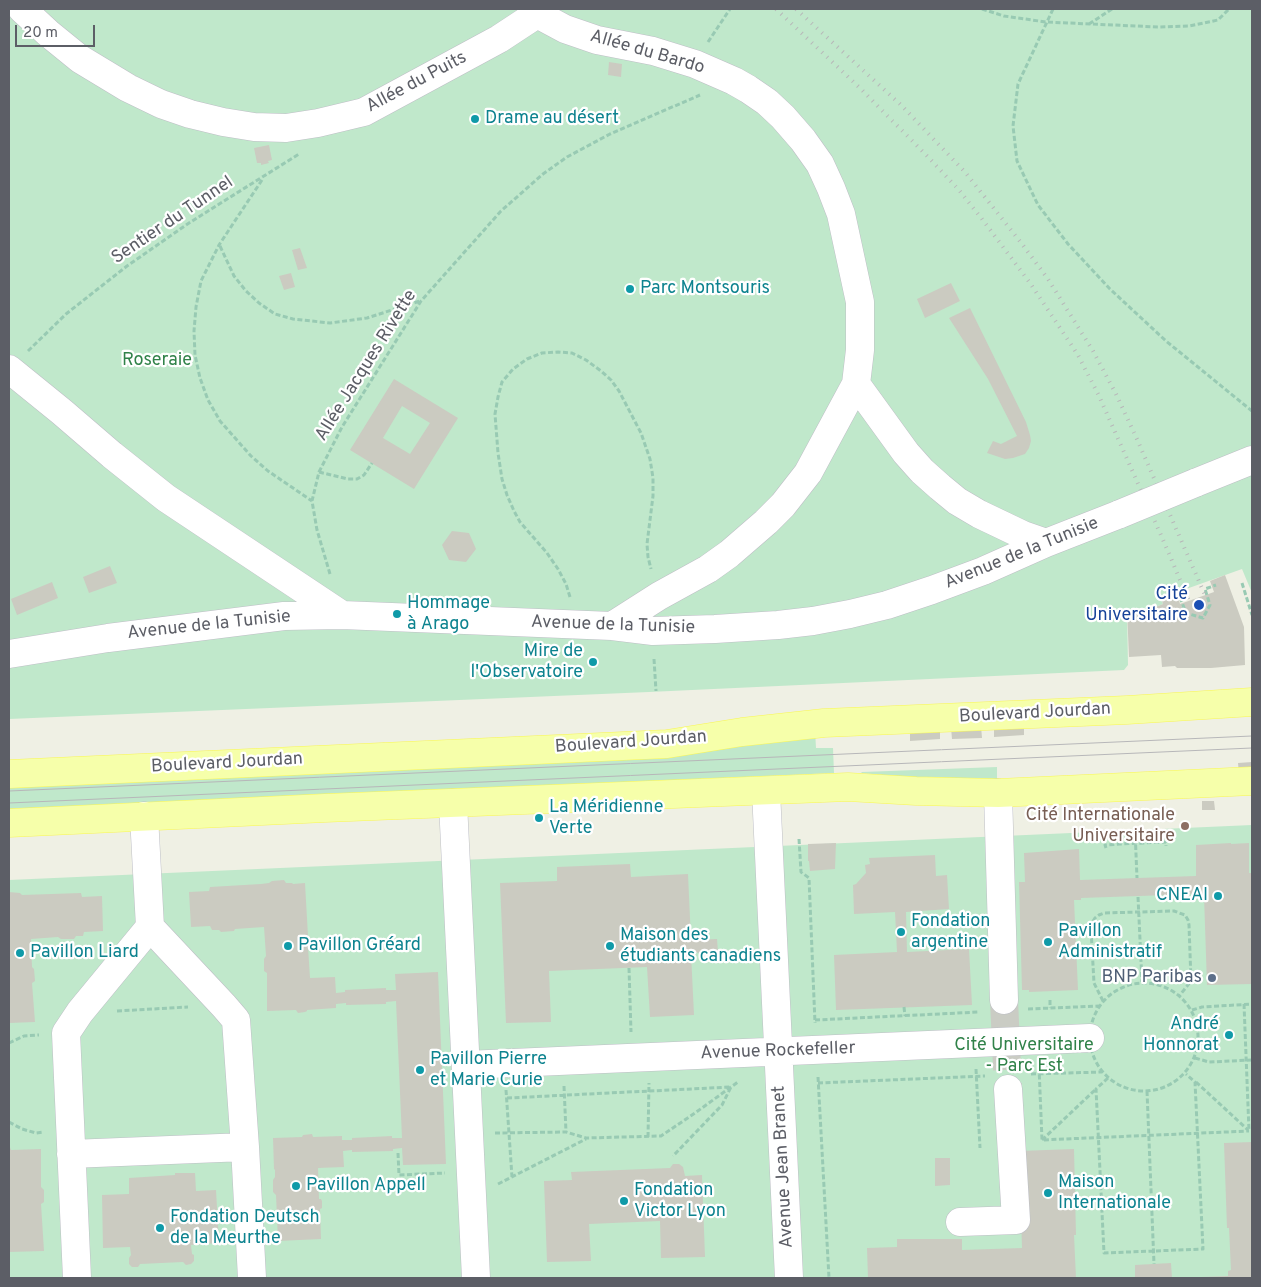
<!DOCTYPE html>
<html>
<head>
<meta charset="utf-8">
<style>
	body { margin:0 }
	#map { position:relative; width:1261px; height:1287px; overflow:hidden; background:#eff0e4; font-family:Overpass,sans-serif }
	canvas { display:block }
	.frame { position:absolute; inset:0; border:10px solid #5c5e66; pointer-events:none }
	.scale { position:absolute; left:15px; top:25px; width:80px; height:22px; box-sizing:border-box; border:2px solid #5c5e66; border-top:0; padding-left:6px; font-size:15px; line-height:18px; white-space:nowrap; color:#5c5e66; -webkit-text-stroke:4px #fff; paint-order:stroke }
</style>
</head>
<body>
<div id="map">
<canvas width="1261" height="1287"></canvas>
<div class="frame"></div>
<div class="scale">20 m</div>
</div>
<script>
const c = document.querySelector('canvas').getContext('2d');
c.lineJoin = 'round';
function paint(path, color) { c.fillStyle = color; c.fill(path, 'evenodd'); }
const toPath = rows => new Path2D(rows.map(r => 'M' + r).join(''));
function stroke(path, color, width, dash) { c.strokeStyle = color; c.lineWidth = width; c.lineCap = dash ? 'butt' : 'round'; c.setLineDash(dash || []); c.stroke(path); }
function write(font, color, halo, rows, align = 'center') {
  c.font = font + ' Overpass,sans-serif'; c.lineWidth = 4.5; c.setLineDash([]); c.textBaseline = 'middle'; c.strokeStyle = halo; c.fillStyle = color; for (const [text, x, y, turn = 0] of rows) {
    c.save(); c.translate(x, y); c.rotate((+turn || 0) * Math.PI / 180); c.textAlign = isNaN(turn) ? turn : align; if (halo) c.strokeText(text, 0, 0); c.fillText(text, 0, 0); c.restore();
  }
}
paint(toPath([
	[9,9,1252,9,1252,593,1242,569,1161,598,1163,604,1148,610,1127,610,1128,665,1124,670,649,692,9,719],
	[815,730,816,748,833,748,834,773,9,810,9,785],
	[997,767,997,785,861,773,862,772],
	[1252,825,1252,1278,9,1278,9,880]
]), '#c0e8cb');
paint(toPath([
	[609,62,622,64,621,77,608,75],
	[269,145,272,160,268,161,269,163,261,165,261,163,257,163,254,148],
	[300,248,307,268,298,270,292,250],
	[291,273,295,287,284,290,279,276],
	[951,283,960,301,925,318,917,299],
	[970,308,1026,422,1030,435,1031,441,1029,448,1025,454,1013,458,1005,459,987,453,993,441,1001,444,1017,436,988,379,949,318],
	[394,379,458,418,414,489,350,450],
	[402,406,430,423,410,454,383,438],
	[452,531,469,533,476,549,466,562,449,560,442,545],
	[110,566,117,583,89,593,83,577],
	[1225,575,1244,627,1245,665,1211,668,1177,668,1175,666,1162,667,1161,655,1129,657,1127,610,1148,610,1163,604,1161,598,1177,593,1180,604,1214,592,1210,581],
	[52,582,58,598,17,615,11,599],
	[1024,724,1024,735,994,737,994,726],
	[981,726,982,738,952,739,951,728],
	[940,728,940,739,910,741,910,730],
	[1252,762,1252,773,1239,774,1238,763],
	[1202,801,1214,801,1215,810,1202,810],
	[836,843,835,869,810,871,809,861,808,861,808,844],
	[1231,843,1231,844,1249,843,1249,873,1252,873,1252,984,1207,985,1204,896,1197,896,1197,894,1081,898,1081,900,1074,900,1078,990,1029,992,1029,990,1022,990,1019,882,1025,882,1024,853,1079,849,1080,880,1196,876,1196,845],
	[935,855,936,876,947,875,949,909,906,912,907,952,969,949,972,1005,836,1010,834,955,897,952,895,912,854,914,853,885,856,884,866,873,865,865,870,864,869,858],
	[630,864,631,877,688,874,691,940,717,939,718,952,691,953,694,1015,650,1017,647,967,549,971,551,1022,506,1023,500,883,557,881,557,867],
	[284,880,286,883,292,883,293,884,305,883,308,936,311,938,311,945,308,947,310,978,335,977,336,993,345,992,345,990,386,988,386,990,396,990,395,974,438,972,446,1164,403,1165,402,1148,393,1149,393,1151,352,1152,352,1150,343,1151,344,1167,318,1168,319,1199,321,1199,322,1201,322,1208,320,1209,321,1239,278,1241,276,1195,273,1192,273,1180,275,1177,275,1170,274,1169,273,1138,302,1137,303,1135,312,1134,313,1137,342,1136,342,1140,352,1140,352,1138,392,1136,392,1138,402,1138,396,1001,386,1002,386,1004,346,1005,346,1003,336,1004,336,1008,307,1010,307,1011,305,1012,298,1013,296,1010,267,1011,267,973,264,971,264,959,266,956,264,927,235,929,234,931,221,932,219,930,212,930,210,926,191,927,189,892,209,891,210,887,261,884,269,883,272,881],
	[9,892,20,893,22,895,81,893,82,897,102,896,103,931,84,932,83,936,76,936,74,939,61,939,58,937,31,939,32,967,34,969,35,981,32,983,35,1022,9,1023],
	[1252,1142,1252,1278,1202,1278,1202,1277,1228,1276,1228,1271,1231,1270,1229,1228,1227,1228,1224,1143],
	[9,1145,11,1150,41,1149,41,1187,44,1190,44,1202,41,1204,44,1251,9,1252],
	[1074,1149,1076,1235,1074,1235,1076,1278,868,1278,867,1248,897,1247,897,1239,962,1239,962,1250,1022,1248,1019,1151],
	[935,1158,950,1158,950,1185,935,1186],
	[673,1164,679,1164,683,1167,685,1176,702,1175,705,1257,661,1258,660,1221,589,1224,591,1261,547,1262,544,1181,572,1180,571,1172,670,1168],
	[175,1173,195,1173,196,1191,216,1190,219,1243,191,1245,192,1254,194,1255,194,1261,191,1264,186,1265,183,1262,140,1264,138,1267,132,1267,129,1264,129,1258,131,1255,130,1247,103,1248,102,1195,129,1194,129,1178,175,1175],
	[1171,1263,1172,1278,1135,1278,1135,1265]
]), '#cbcbc1');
stroke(toPath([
	[1004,1000,1008,1089]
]), '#caccc4', 28, [28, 14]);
const minor = toPath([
	[22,9,48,33,80,59,128,88,161,104,190,114,223,122,254,127,286,128,318,123,364,112,499,39,537,14],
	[532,9,537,14,565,29,597,40,653,51,695,64,734,81,748,89,767,102,783,117,803,140,820,164,831,188,841,214,860,302,860,350,856,384,906,453,922,471,940,487,957,501,979,514,1023,535,1046,543],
	[9,369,62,412,112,455,166,498,342,615],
	[1195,483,1252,460],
	[612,626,659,596,708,569,729,554,766,522,783,505,808,473,856,384],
	[9,654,108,638,284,616,342,615,612,626,653,631,715,629,778,625,813,621,850,614,887,605,932,590,983,571,1046,543,1120,514],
	[766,791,789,1278],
	[998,793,1004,1000],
	[453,803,476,1278],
	[144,816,150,927,224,1006,236,1020,245,1147,252,1278],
	[466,1065,1090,1038],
	[71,1154,245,1147],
	[960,1222,1016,1220,1008,1089],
	[77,1278,66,1033,80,1012,150,927]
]);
const major = toPath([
	[9,774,667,744,742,732,824,723,1127,710,1252,702],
	[9,823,325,808,848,787,916,791,998,793,1252,781]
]);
stroke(minor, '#bebfc6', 29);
stroke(major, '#f9f654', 29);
stroke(toPath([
	[982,9,1004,16,1046,22,1158,27,1189,26,1218,20,1229,9],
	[1053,9,1018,84,1013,126,1017,161,1038,205,1068,244,1110,289,1166,341,1252,411],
	[1089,24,1112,9],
	[708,42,730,9],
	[262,180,219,245,201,281,196,307,194,331,195,355,200,378,208,400,220,421,251,456,268,471,312,501],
	[220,246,234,276,246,291,259,303,275,314,293,319,330,323,367,318,420,301],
	[28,351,66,314,127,266,189,223,299,154],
	[319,472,348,479,357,479,364,475,372,463],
	[330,574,317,530,312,501,319,472,342,427,421,301,501,211,543,174,567,157,610,134,700,95],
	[1242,583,1252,615],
	[570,597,566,584,558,569,547,553,520,522,514,511,507,495,502,479,498,453,495,414,498,397,502,382,513,369,527,359,542,353,558,352,572,353,586,360,601,371,611,380,619,391,641,433,650,459,653,478,653,496,647,544,648,557,651,569],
	[1173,599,1180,597,1186,613,1203,618,1210,605,1205,589,1216,585],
	[654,659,656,691],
	[1135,830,1137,878],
	[799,839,801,872,809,878,815,1023],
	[1106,848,1105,845,1120,844,1166,842,1166,846],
	[1138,897,1142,982],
	[629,968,631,1032],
	'1090 1037a54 54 0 1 1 108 0a54 54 0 1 1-108 0Z',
	[1050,1000,1050,1008],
	[1103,1001,1094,983,1091,929,1092,923,1095,918,1099,915,1104,913,1174,911,1185,915,1188,920,1189,925,1191,981,1180,995],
	[1244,1004,1249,1131],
	[904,1007,905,1016],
	[1028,1009,1099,1006],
	[1192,1010,1202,1007,1252,1004],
	[117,1011,188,1007],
	[815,1020,979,1012],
	[9,1043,24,1036,39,1035],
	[1195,1058,1209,1062,1252,1060],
	[1039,1067,1042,1140,1249,1131],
	[976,1069,980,1148],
	[1031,1074,1102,1072],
	[818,1077,829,1278],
	[1108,1078,1096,1089,1104,1253,1203,1249,1195,1082,1186,1074],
	[1196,1082,1248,1130],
	[818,1083,985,1076],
	[564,1086,566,1132],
	[506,1090,512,1177],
	[1147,1091,1154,1264],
	[507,1098,731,1087,722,1105,673,1156],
	[9,1122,22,1129,36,1133,43,1132],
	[495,1133,566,1132,586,1138,661,1136,695,1113,738,1082],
	[648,1137,649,1083],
	[1042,1140,1096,1089],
	[398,1153,399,1175,445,1173],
	[498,1184,586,1139]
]), '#98cab3', 3, [5, 2.5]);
stroke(minor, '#fff', 28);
stroke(major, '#f6ffaa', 28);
stroke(toPath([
	[9,791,1252,736],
	[9,803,1252,748]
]), '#b7b7b9', 1);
stroke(toPath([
	[776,9,861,89,929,158,959,190,982,219,1030,283,1078,355,1099,396,1164,542,1189,601],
	[796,9,901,105,965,172,1022,244,1048,279,1093,351,1116,394,1136,437,1205,595]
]), '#b7b7b9', 4, [1, 6]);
const minorBridge = toPath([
	[1120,514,1195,483]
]);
stroke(minorBridge, '#bebfc6', 29, []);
stroke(minorBridge, '#fff', 28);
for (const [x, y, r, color] of [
	[475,119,5,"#0f9aa8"],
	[630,289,5,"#0f9aa8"],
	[1199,605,6,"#1a4fb4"],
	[397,614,5,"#0f9aa8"],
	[593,662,5,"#0f9aa8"],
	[539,818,5,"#0f9aa8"],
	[1185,826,5,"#8d6e63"],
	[1218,896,5,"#0f9aa8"],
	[901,932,5,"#0f9aa8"],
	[1048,942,5,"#0f9aa8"],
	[288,946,5,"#0f9aa8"],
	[610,946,5,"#0f9aa8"],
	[20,953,5,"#0f9aa8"],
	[1212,978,5,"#5c6f8a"],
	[1229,1035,5,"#0f9aa8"],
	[420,1070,5,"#0f9aa8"],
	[296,1186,5,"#0f9aa8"],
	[1048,1193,5,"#0f9aa8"],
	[624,1201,5,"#0f9aa8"],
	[160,1228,5,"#0f9aa8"]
]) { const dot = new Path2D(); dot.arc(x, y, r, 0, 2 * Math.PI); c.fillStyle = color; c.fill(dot); stroke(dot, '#fff', 2); }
write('18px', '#5c5e66', '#fff', [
	["Allée du Bardo",647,53,16],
	["Allée du Puits",417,83,-28],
	["Sentier du Tunnel",173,221,-34],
	["Allée Jacques Rivette",367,366,-58],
	["Avenue de la Tunisie",1022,554,-22],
	["Avenue de la Tunisie",209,626,-6],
	["Avenue de la Tunisie",613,626,2],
	["Boulevard Jourdan",1035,714,-3],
	["Boulevard Jourdan",631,743,-4],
	["Boulevard Jourdan",227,764,-3],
	["Avenue Rockefeller",778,1052,-2],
	["Avenue Jean Branet",784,1167,-93]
]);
write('18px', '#0d838f', '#fff', [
	["Drame au désert",485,119],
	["Parc Montsouris",640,289],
	["Hommage",407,604],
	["à Arago",407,625],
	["Mire de",583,652,"right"],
	["l'Observatoire",583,673,"right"],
	["La Méridienne",549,808],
	["Verte",549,829],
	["CNEAI",1208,896,"right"],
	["Fondation",911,922],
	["argentine",911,943],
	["Pavillon",1058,932],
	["Administratif",1058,953],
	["Maison des",620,936],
	["étudiants canadiens",620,957],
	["Pavillon Gréard",298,946],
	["Pavillon Liard",30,953],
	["André",1219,1025,"right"],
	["Honnorat",1219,1046,"right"],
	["Pavillon Pierre",430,1060],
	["et Marie Curie",430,1081],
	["Maison",1058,1183],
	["Internationale",1058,1204],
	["Pavillon Appell",306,1186],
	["Fondation",634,1191],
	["Victor Lyon",634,1212],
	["Fondation Deutsch",170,1218],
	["de la Meurthe",170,1239]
], 'left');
write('18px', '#308249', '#fff', [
	["Roseraie",157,361],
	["Cité Universitaire",1024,1046],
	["- Parc Est",1024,1067]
]);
write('18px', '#164399', '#fff', [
	["Cité",1188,595],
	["Universitaire",1188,616]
], 'right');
write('18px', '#785e54', '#fff', [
	["Cité Internationale",1175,816],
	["Universitaire",1175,837]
], 'right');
write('18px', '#4e5e75', '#fff', [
	["BNP Paribas",1202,978]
], 'right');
</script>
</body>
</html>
